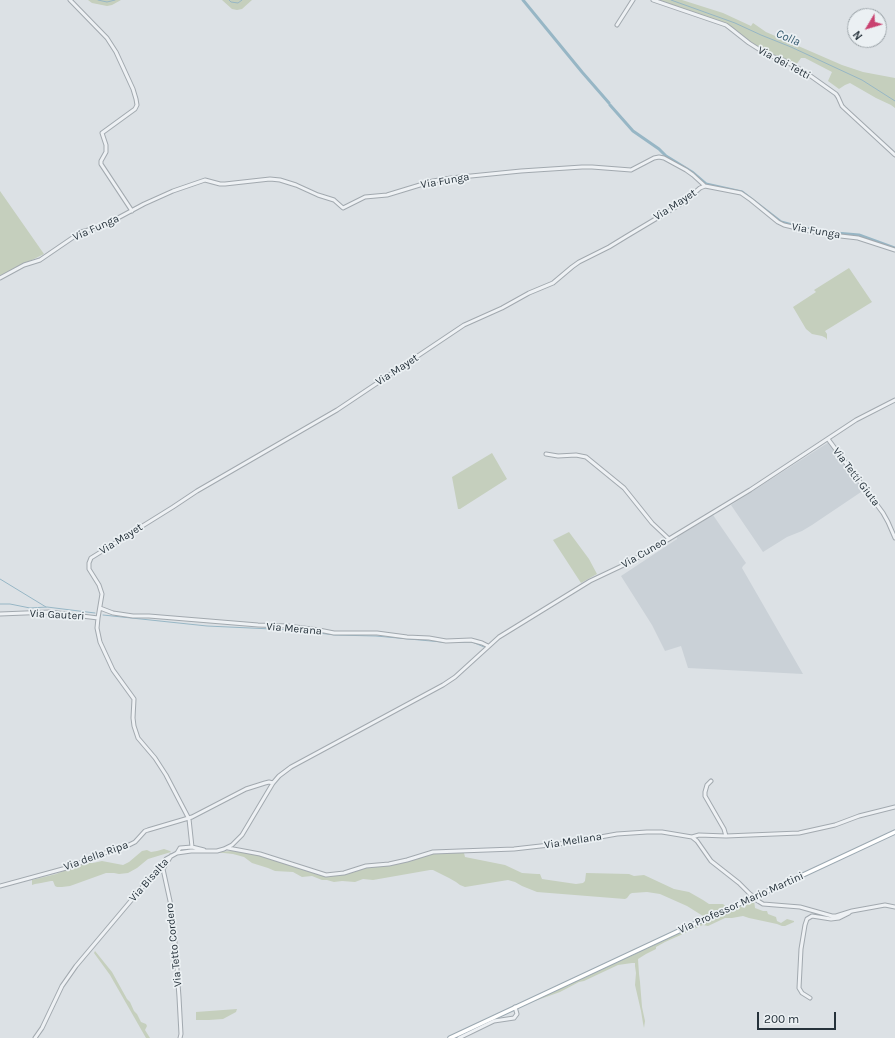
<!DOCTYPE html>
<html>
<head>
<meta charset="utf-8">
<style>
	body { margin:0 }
	#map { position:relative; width:895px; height:1038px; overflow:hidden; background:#dce1e5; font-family:Karla,sans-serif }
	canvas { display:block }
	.north { position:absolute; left:847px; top:8px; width:40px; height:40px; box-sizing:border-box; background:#ebf0f3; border:1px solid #9ca4a9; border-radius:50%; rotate:232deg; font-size:11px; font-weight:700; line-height:16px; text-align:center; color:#26323b }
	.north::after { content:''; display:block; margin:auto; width:14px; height:18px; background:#c94270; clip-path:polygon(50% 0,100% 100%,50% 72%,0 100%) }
	.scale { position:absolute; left:757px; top:1012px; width:79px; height:18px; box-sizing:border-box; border:2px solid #26323b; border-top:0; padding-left:5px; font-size:12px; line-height:14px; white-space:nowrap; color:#26323b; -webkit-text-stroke:3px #ebf0f3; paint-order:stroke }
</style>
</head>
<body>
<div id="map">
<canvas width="895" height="1038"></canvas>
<div class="north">N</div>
<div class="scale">200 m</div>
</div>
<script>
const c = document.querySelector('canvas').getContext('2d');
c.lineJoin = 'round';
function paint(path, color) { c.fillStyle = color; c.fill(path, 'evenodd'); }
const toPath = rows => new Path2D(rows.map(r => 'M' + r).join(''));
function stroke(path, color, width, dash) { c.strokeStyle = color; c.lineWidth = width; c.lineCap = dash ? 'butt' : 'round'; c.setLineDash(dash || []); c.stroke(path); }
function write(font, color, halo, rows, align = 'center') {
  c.font = font + ' Karla,sans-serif'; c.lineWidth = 3.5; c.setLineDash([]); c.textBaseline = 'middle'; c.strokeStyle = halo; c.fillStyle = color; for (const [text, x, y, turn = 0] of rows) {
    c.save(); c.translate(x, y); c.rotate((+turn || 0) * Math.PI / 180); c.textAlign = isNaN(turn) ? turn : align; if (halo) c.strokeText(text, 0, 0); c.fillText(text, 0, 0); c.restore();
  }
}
paint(toPath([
	[829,442,864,490,812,525,802,531,787,537,763,552,731,505],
	[713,515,746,563,743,566,742,568,803,674,688,668,681,646,665,651,652,625,621,576,677,539,677,537]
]), '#cad1d7');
paint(toPath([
	[88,0,121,0,112,5,107,6,92,3],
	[222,0,252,0,242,9,237,10,232,9],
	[657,0,682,0,723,13,751,26,753,23,766,32,842,65,863,72,895,78,895,108,891,105,876,98,850,83,845,85,839,89,828,81,832,72,805,58,801,58,796,65,785,60,770,55,750,42,727,24],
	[0,191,44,254,0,276],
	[849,268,872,302,825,331,827,334,827,340,826,338,822,336,812,334,806,329,793,307,816,292,814,290],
	[492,453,507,479,460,509,458,509,452,477],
	[569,532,589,559,597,574,581,583,553,540],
	[164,849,170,851,171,852,148,859,137,868,128,873,119,874,114,873,106,873,70,886,62,887,57,887,55,886,53,881,51,881,41,883,35,884,32,885,32,880,56,874,83,863,93,863,102,861,123,865,129,862,142,851,147,850,151,852,157,851],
	[233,851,251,853,264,857,323,876,329,876,345,874,369,866,391,865,410,861,429,854,441,852,462,852,464,853,465,857,505,865,522,873,537,874,540,874,542,879,576,884,583,883,585,881,586,873,629,874,634,876,644,875,674,889,689,892,703,900,709,904,723,904,728,908,706,916,703,916,687,906,660,894,647,892,632,893,630,894,627,898,625,899,537,892,522,886,515,882,508,880,465,887,460,885,456,882,449,878,433,870,430,870,373,880,363,879,355,882,342,881,334,882,327,880,322,880,312,876,302,877,293,872,275,871,268,868,252,863,244,857,233,854,215,852],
	[754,900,755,908,763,911,767,911,768,914,776,917,777,921,781,923,787,919,794,921,794,922,785,926,782,926,777,924,749,918,743,916,732,918,725,918,708,926,703,925,665,942,656,947,656,949,646,954,638,959,639,974,640,982,642,1007,645,1021,644,1028,643,1023,641,1011,635,985,636,973,635,966,635,963,632,963,618,965,584,981,579,982,560,992,532,1002,740,905,741,907,745,908,746,904],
	[95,951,112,972,127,999,130,1002,134,1011,137,1014,141,1022,146,1024,147,1026,145,1030,150,1038,146,1038,110,975,94,953],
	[237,1009,236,1012,223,1019,209,1020,196,1020,196,1012]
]), '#c5cfbd');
stroke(toPath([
	[98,0,107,2,115,0],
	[229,0,231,2,238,3,242,0],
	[671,0,735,23,761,35,791,47,862,80,895,101],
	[0,579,46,607],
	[0,604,10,604,30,608,47,607,95,613],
	[103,615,207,626,294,630,335,635,376,636,442,642],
	[445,642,472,642,477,644,484,647]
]), '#97b6c5', 1);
stroke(toPath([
	[523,0,582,72,609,103],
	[610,105,633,131,659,149,666,156,692,172,706,184,742,192,781,222,796,226],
	[804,228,824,232,859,235,895,248]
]), '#97b6c5', 3);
const minor = toPath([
	[70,0,107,38,116,52,133,89,136,99,137,105,135,109,102,133,106,145,106,152,101,161,101,164,132,211],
	[653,0,726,25,730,28,749,43,768,55,783,60,805,72,836,94,838,97,842,106,844,108,895,155],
	[617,25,633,0],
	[0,278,24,265,40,260,81,232,103,226,144,204,173,191,205,180,220,184,225,184,270,179,280,180,296,185,318,195,334,200,343,208,365,197,387,195,433,181,451,178,521,171,582,167,592,167,631,170,654,158,659,157,664,158,686,170,693,175,705,186,741,193,751,200,778,222,784,225,823,234,858,238,895,250],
	[828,439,883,513,888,522,895,538],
	[546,454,558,456,576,455,586,457,624,488,652,523,669,539],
	[100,608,113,613,133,616,149,616,258,625,288,626,319,630,334,633,377,633,407,637,429,638,446,641,471,640,482,643,488,646],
	[0,614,50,612,98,618],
	[711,781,707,785,705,792,705,796,724,829,726,836],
	[692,837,699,835,726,836,799,833,835,825,859,816,895,807],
	[192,847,189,819,166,775,155,758,138,738,134,726,133,718,134,699,113,670,100,642,97,628,98,618,102,594,99,585,89,569,89,563,91,558,173,507,197,491,337,410,464,325,502,308,529,293,553,283,572,267,579,262,609,247,627,236,684,202,700,188,705,186],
	[228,848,260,854,326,875,344,873,366,866,389,864,407,860,433,852,514,849,567,843,617,834,647,832,662,832,692,837,697,841,711,861,739,883,750,894],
	[177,853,180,848,192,847,204,850],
	[171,856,163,869,170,901,174,929,179,997,181,1034,180,1038],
	[151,878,163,869],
	[0,886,70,867,99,855,129,845,135,842,145,831,148,830,192,817,246,789,265,783,269,782,273,783],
	[758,901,763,904,800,907,832,916,836,916,852,911,885,905,895,907],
	[810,998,802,993,799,988,801,949,805,925,807,919,812,916,831,919,839,918,849,913],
	[35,1038,42,1028,62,986,76,966,166,859,177,853,191,851,217,851,224,849,232,845,242,835,273,783,279,776,291,767,443,685,455,677,499,637,590,581,628,563,669,539,750,490,856,420,895,400],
	[459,1038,494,1021,514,1018,517,1014,515,1007]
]);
const major = toPath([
	[450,1038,683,929,788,882,895,832]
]);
stroke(minor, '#a2a9af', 5);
stroke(major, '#9ba8b1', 5.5);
stroke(minor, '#eef1f4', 3);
stroke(major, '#fff', 3.5);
const minorBridge = toPath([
	[750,894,758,901]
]);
stroke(minorBridge, '#a2a9af', 5, []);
stroke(minorBridge, '#eef1f4', 3);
write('11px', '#26323b', '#ebf0f3', [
	["Via dei Tetti",784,63,28],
	["Via Funga",445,181,-10],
	["Via Mayet",675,205,-33],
	["Via Funga",96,228,-24],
	["Via Funga",816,231,10],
	["Via Mayet",397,370,-33],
	["Via Tetti Giuta",856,477,53],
	["Via Mayet",121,539,-32],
	["Via Cuneo",644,553,-30],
	["Via Gauteri",57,615,3],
	["Via Merana",294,629,5],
	["Via Mellana",573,841,-9],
	["Via della Ripa",96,856,-20],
	["Via Bisalta",149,880,-49],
	["Via Professor Mario Martini",741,903,-24],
	["Via Tetto Cordero",174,945,-96]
]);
write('italic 12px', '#32586d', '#ebf0f3', [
	["Colla",788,38,23]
]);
</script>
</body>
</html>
